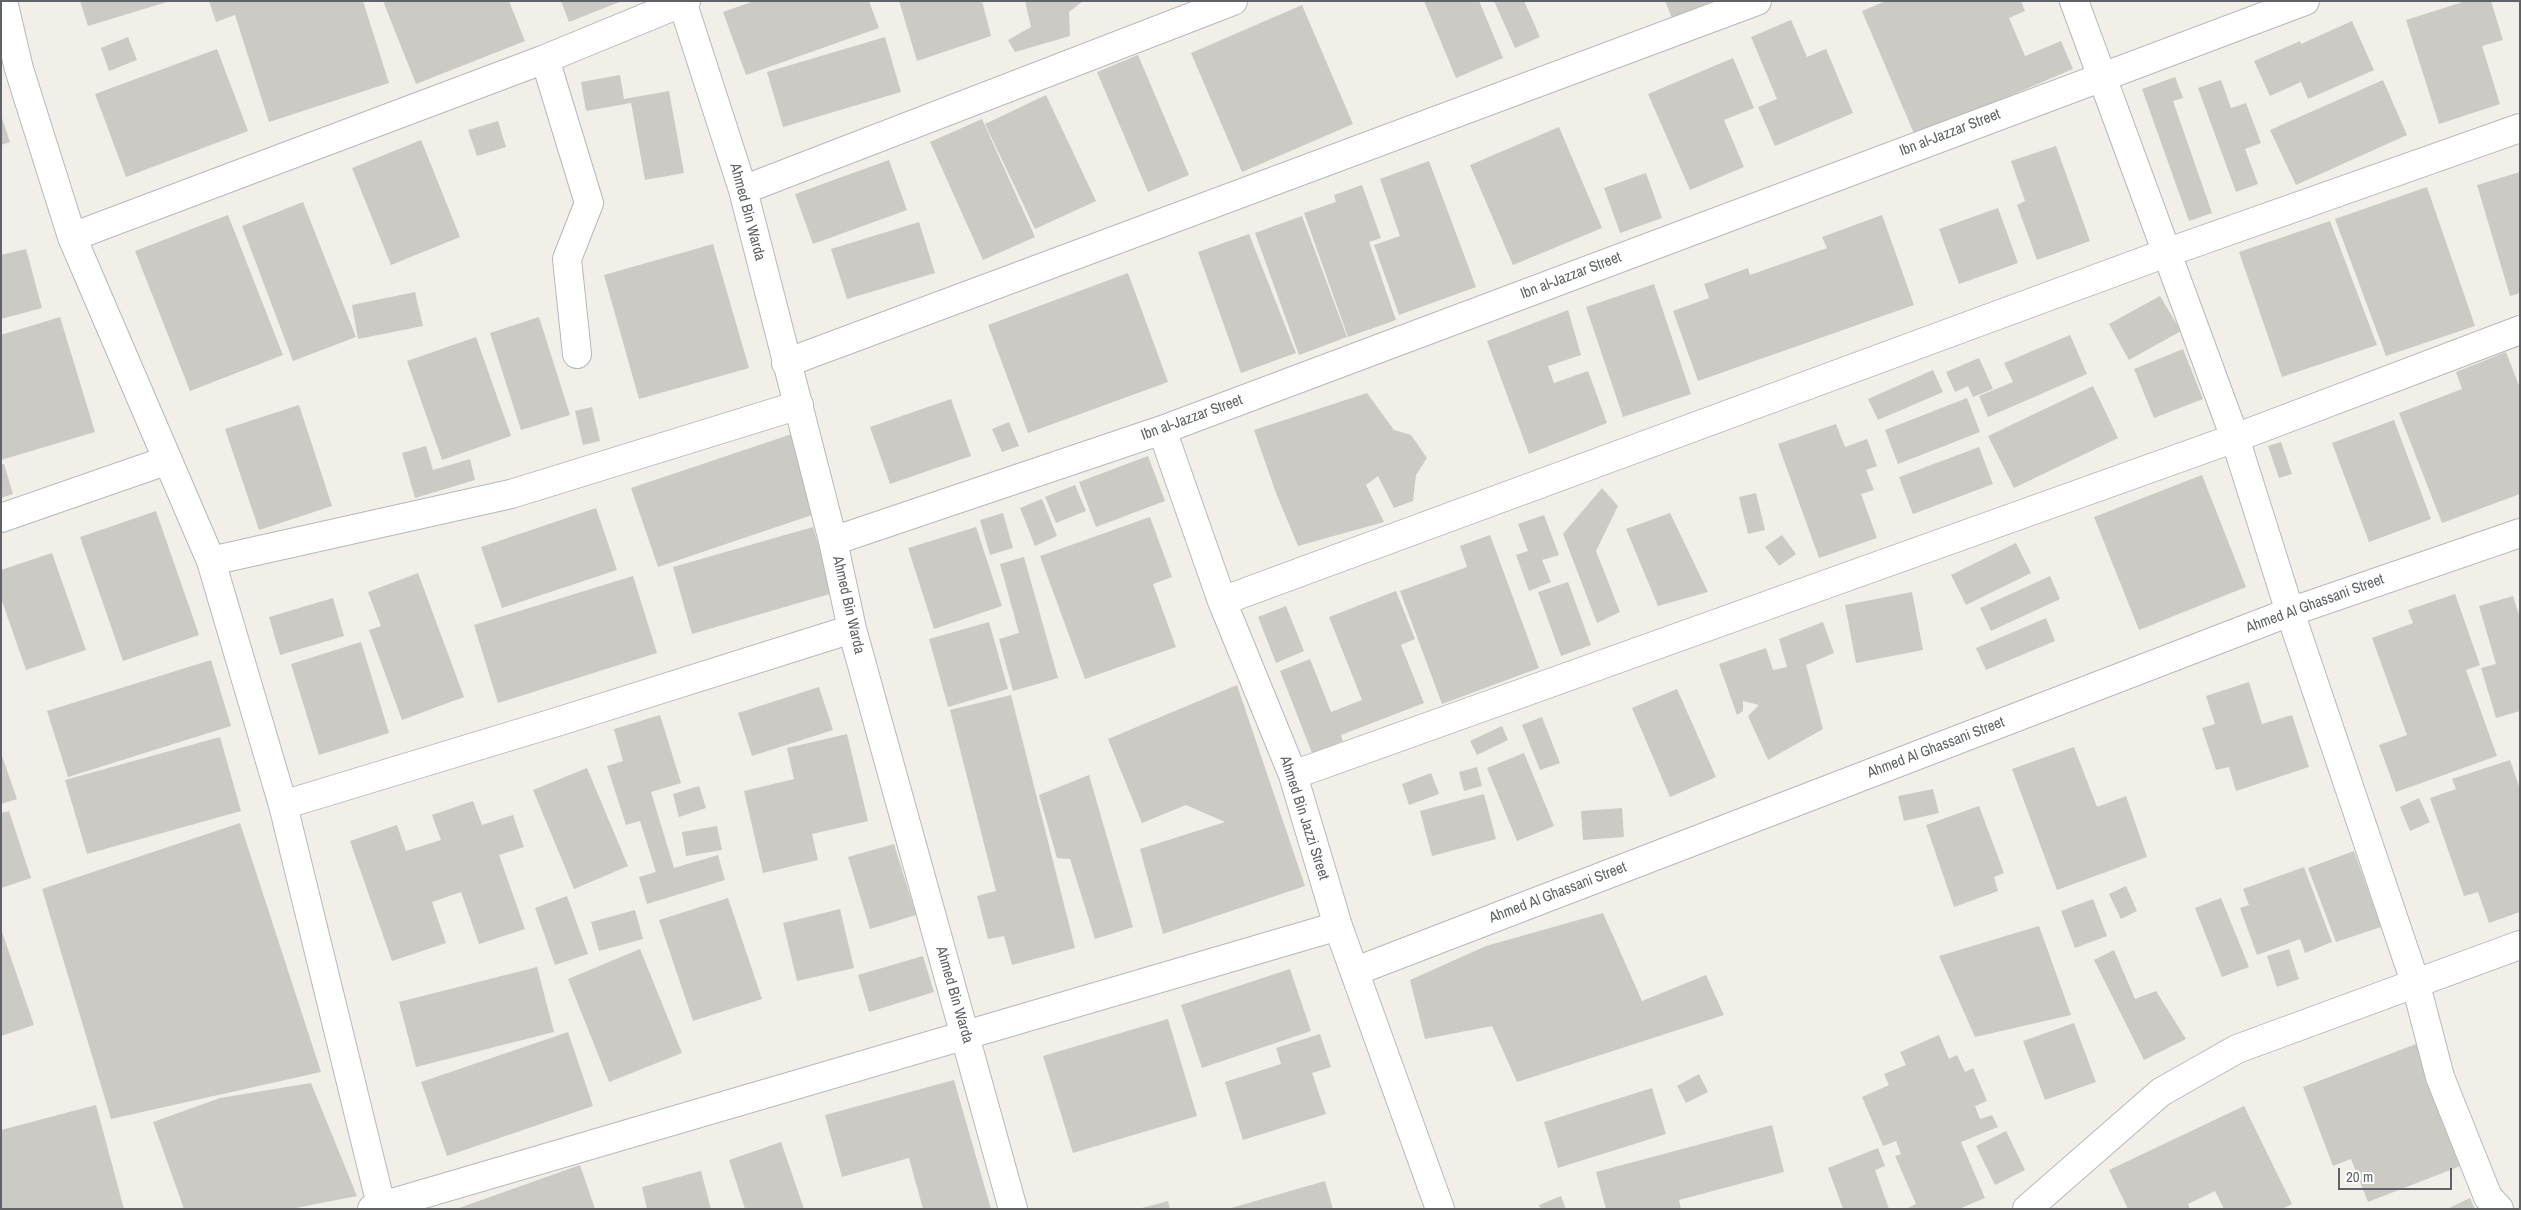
<!DOCTYPE html>
<html>
<head>
<meta charset="utf-8">
<style>
	body { margin:0 }
	#map { position:relative; width:2521px; height:1210px; overflow:hidden; background:#f1efe8; font-family:"Archivo Narrow",sans-serif }
	canvas { display:block }
	.frame { position:absolute; inset:0; border:2px solid #5f6368; pointer-events:none }
	.scale { position:absolute; left:2338px; top:1168px; width:114px; height:22px; box-sizing:border-box; border:2px solid #5f6368; border-top:0; padding-left:6px; font-size:15px; line-height:18px; white-space:nowrap; color:#5f6368; -webkit-text-stroke:4px #fff; paint-order:stroke }
</style>
</head>
<body>
<div id="map">
<canvas width="2521" height="1210"></canvas>
<div class="frame"></div>
<div class="scale">20 m</div>
</div>
<script>
const c = document.querySelector('canvas').getContext('2d');
c.lineJoin = 'round';
function paint(path, color) { c.fillStyle = color; c.fill(path, 'evenodd'); }
const toPath = rows => new Path2D(rows.map(r => 'M' + r).join(''));
function stroke(path, color, width, dash) { c.strokeStyle = color; c.lineWidth = width; c.lineCap = dash ? 'butt' : 'round'; c.setLineDash(dash || []); c.stroke(path); }
function write(font, color, halo, rows, align = 'center') {
  c.font = font + ' "Archivo Narrow",sans-serif'; c.lineWidth = 4; c.setLineDash([]); c.textBaseline = 'middle'; c.strokeStyle = halo; c.fillStyle = color; for (const [text, x, y, turn = 0] of rows) {
    c.save(); c.translate(x, y); c.rotate((+turn || 0) * Math.PI / 180); c.textAlign = isNaN(turn) ? turn : align; if (halo) c.strokeText(text, 0, 0); c.fillText(text, 0, 0); c.restore();
  }
}
paint(toPath([
	[80,1,167,1,167,2,88,26],
	[209,1,363,1,389,83,269,122,235,15,216,22],
	[383,1,509,1,525,41,416,84],
	[561,1,622,1,569,22],
	[754,1,869,1,879,28,746,75,723,12],
	[899,1,982,1,991,36,917,61],
	[1025,1,1083,1,1069,12,1070,36,1015,52,1008,40,1031,27],
	[1424,1,1479,1,1503,58,1456,78],
	[1494,1,1524,1,1540,37,1515,48],
	[1665,1,1713,1,1672,18],
	[1886,1,2021,1,2025,11,2009,18,2025,56,2061,41,2073,69,1915,136,1862,11],
	[2466,1,2491,1,2503,40,2482,46,2500,104,2439,124,2406,20],
	[1302,5,1353,124,1242,172,1191,53],
	[1791,20,1807,57,1826,49,1853,113,1775,146,1758,107,1777,99,1751,37],
	[2352,21,2374,70,2308,99,2301,82,2270,96,2254,61,2300,41,2301,44],
	[128,37,137,60,109,71,101,48],
	[885,37,901,92,783,127,767,72],
	[217,49,248,131,126,177,95,94],
	[1138,55,1189,175,1148,192,1097,72],
	[1733,58,1754,108,1724,120,1744,167,1690,190,1648,94],
	[620,75,624,99,669,91,684,173,645,180,631,103,586,111,581,82],
	[2175,77,2183,98,2173,101,2212,213,2189,221,2142,89],
	[2221,80,2231,108,2246,103,2261,143,2245,149,2258,184,2236,192,2198,88],
	[2383,80,2407,135,2296,185,2270,130],
	[1046,95,1096,201,1035,229,985,124],
	[2,118,10,142,1,145,1,119],
	[982,119,1035,237,983,260,930,142],
	[498,121,506,147,477,156,468,130],
	[1559,127,1602,228,1513,265,1470,165],
	[421,140,460,237,391,265,352,168],
	[2056,146,2090,241,2037,260,2017,205,2025,201,2011,161],
	[889,160,907,210,813,244,795,194],
	[1429,161,1476,287,1399,315,1374,245,1400,236,1380,179],
	[2520,172,2520,293,2510,296,2477,185],
	[1646,173,1662,218,1620,233,1604,188],
	[1362,185,1381,238,1369,242,1396,320,1348,337,1304,213,1336,202,1334,195],
	[2427,187,2475,326,2386,356,2335,219],
	[303,202,356,337,293,361,242,226],
	[1998,208,2018,263,1959,284,1939,229],
	[228,215,283,355,190,391,135,251],
	[1882,215,1914,305,1698,381,1673,311,1709,298,1704,284,1748,268,1750,275,1827,248,1822,237],
	[1302,216,1347,337,1299,355,1255,233],
	[2330,221,2377,345,2282,377,2239,252],
	[919,222,935,273,847,299,831,249],
	[1249,234,1296,353,1241,373,1198,252],
	[713,244,749,368,639,399,604,275],
	[26,249,42,308,1,319,1,255],
	[1128,273,1168,382,1028,433,988,325],
	[1654,284,1691,394,1623,417,1586,307],
	[415,292,423,326,358,339,352,305],
	[2160,296,2181,331,2129,360,2109,324],
	[1568,310,1581,355,1548,366,1554,383,1588,371,1607,423,1529,454,1487,341],
	[60,317,95,432,1,460,1,335],
	[539,317,570,415,521,430,490,333],
	[2070,335,2087,374,1988,417,1979,396,2013,382,2004,363],
	[476,337,511,436,442,460,407,361],
	[2183,349,2203,399,2154,418,2134,369],
	[2506,352,2520,388,2520,494,2442,523,2399,413,2462,389,2456,372],
	[1979,358,1993,389,1973,397,1968,386,1955,392,1946,372],
	[1933,370,1943,392,1878,420,1868,399],
	[2093,386,2118,438,2014,488,1988,436],
	[1367,393,1394,430,1411,435,1427,458,1416,475,1413,501,1394,508,1378,476,1366,485,1384,522,1298,546,1276,493,1254,430],
	[1967,398,1980,432,1898,464,1885,430],
	[951,399,971,456,890,484,870,427],
	[299,405,332,506,259,530,225,429],
	[592,407,600,441,583,445,575,411],
	[2394,420,2431,519,2369,542,2332,443],
	[1009,422,1019,446,1002,452,992,429],
	[1836,424,1845,447,1867,439,1877,466,1866,470,1874,490,1861,494,1877,538,1819,558,1778,444],
	[792,434,818,513,658,567,631,488],
	[2281,442,2292,474,2279,478,2268,446],
	[426,446,433,470,470,459,475,480,415,498,402,453],
	[1979,447,1993,484,1913,514,1899,477],
	[1148,456,1165,501,1096,527,1079,482],
	[4,464,13,494,1,498,1,465],
	[2202,475,2246,587,2139,630,2094,517],
	[1075,485,1086,511,1056,523,1045,497],
	[1602,488,1618,506,1596,551,1620,612,1597,623,1563,534],
	[1756,493,1765,530,1748,534,1739,497],
	[1042,499,1057,536,1035,546,1020,508],
	[596,508,617,570,502,608,481,547],
	[156,511,199,635,123,661,80,537],
	[1003,513,1013,548,990,555,980,520],
	[1670,513,1708,592,1658,606,1626,529],
	[1544,515,1559,555,1542,560,1551,582,1529,591,1516,555,1528,551,1518,524],
	[1150,517,1172,577,1153,584,1176,647,1085,679,1040,556],
	[813,527,833,593,692,634,673,567],
	[976,527,1002,606,934,629,908,548],
	[1490,535,1539,668,1442,704,1400,591,1467,567,1460,546],
	[1782,535,1796,554,1779,566,1765,547],
	[2016,543,2031,573,1966,605,1951,575],
	[52,553,86,650,26,670,1,598,1,570],
	[1024,557,1058,678,1013,691,999,639,1019,633,1000,564],
	[418,573,464,697,402,720,369,630,381,626,368,592],
	[633,576,657,653,498,703,474,625],
	[2050,576,2060,599,1991,631,1980,608],
	[1568,582,1591,645,1561,656,1538,592],
	[1396,591,1415,639,1401,645,1424,703,1341,735,1343,741,1312,753,1280,671,1310,659,1331,712,1362,700,1329,617],
	[1912,592,1923,650,1856,663,1845,605],
	[2455,594,2480,665,2466,670,2497,756,2396,792,2379,745,2407,735,2372,638,2413,623,2408,610],
	[2513,596,2520,618,2520,711,2496,718,2481,668,2496,664,2479,606],
	[333,598,344,636,280,655,269,617],
	[1286,606,1304,651,1276,663,1258,617],
	[2046,618,2055,641,1986,670,1976,648],
	[989,622,1008,689,948,707,929,639],
	[1823,622,1834,653,1806,665,1823,729,1768,760,1748,716,1759,705,1743,701,1743,711,1737,715,1719,664,1766,648,1773,670,1787,667,1779,639],
	[361,642,389,733,319,755,291,664],
	[211,660,231,726,68,777,47,711],
	[2249,682,2262,724,2292,715,2309,767,2236,791,2229,767,2216,770,2202,728,2215,724,2206,696],
	[1237,685,1305,886,1163,934,1140,849,1225,822,1186,805,1142,823,1108,739],
	[819,687,833,730,752,756,738,713],
	[1677,689,1716,777,1670,797,1632,708],
	[1011,695,1075,948,1012,965,1004,936,988,939,977,896,996,891,950,710],
	[660,715,681,783,651,792,674,868,718,855,725,880,647,904,639,877,656,872,640,821,626,825,607,766,623,761,614,729],
	[1542,717,1560,763,1540,770,1522,725],
	[1502,726,1508,740,1477,755,1470,741],
	[847,734,868,821,812,834,818,860,763,873,744,791,794,779,787,748],
	[220,737,241,811,87,854,65,780],
	[2074,747,2097,807,2126,796,2147,857,2057,890,2012,769],
	[1,753,17,799,1,804],
	[1524,753,1554,826,1517,841,1487,768],
	[2510,760,2520,789,2520,912,2489,923,2478,892,2464,896,2430,798,2456,789,2452,779],
	[1477,767,1482,786,1464,791,1459,772],
	[587,768,628,866,574,889,533,790],
	[1431,773,1439,794,1409,805,1402,784],
	[1089,775,1133,927,1095,939,1070,859,1057,858,1039,795],
	[699,786,706,808,679,817,673,794],
	[1933,789,1939,813,1904,821,1898,796],
	[1484,794,1496,839,1432,856,1420,811],
	[2419,798,2430,822,2410,831,2400,807],
	[473,801,482,825,513,815,524,847,499,855,525,929,479,944,461,892,432,902,446,943,392,961,350,841,397,825,406,851,441,840,432,815],
	[1979,806,2004,873,1994,877,1998,891,1954,907,1926,825],
	[1622,808,1624,837,1583,840,1581,811],
	[9,811,31,878,1,888,1,813],
	[240,823,321,1072,111,1119,42,889],
	[717,826,722,850,686,856,682,832],
	[894,844,916,915,870,929,848,857],
	[2354,851,2381,927,2336,942,2308,868],
	[2304,867,2332,942,2305,953,2300,939,2257,955,2240,908,2249,905,2243,889],
	[2126,886,2137,911,2121,919,2109,894],
	[567,896,588,954,555,965,535,908],
	[728,898,762,999,693,1021,659,920],
	[2221,898,2249,967,2222,977,2195,908],
	[2093,899,2107,936,2075,948,2061,911],
	[840,909,854,968,797,981,783,923],
	[635,910,643,939,599,951,591,922],
	[1603,913,1642,1001,1706,975,1724,1015,1517,1082,1492,1026,1425,1039,1410,980,1486,946],
	[2039,926,2071,1015,1975,1037,1939,956],
	[1,929,34,1025,1,1036],
	[640,949,682,1053,609,1082,568,979],
	[2289,949,2299,979,2277,987,2267,956],
	[2114,950,2135,999,2156,991,2186,1039,2144,1060,2094,960],
	[923,956,934,992,869,1012,858,975],
	[537,967,554,1032,416,1067,399,1002],
	[1290,969,1311,1031,1202,1068,1181,1005],
	[1168,1019,1197,1116,1073,1153,1043,1056],
	[2074,1023,2096,1082,2045,1100,2023,1041],
	[568,1032,593,1106,447,1156,421,1082],
	[1320,1034,1331,1067,1312,1073,1326,1114,1243,1140,1225,1082,1281,1064,1276,1048],
	[1939,1035,1949,1059,1957,1055,1965,1072,1973,1068,1987,1101,1975,1106,1980,1119,1992,1115,1998,1127,1961,1142,1985,1198,1959,1209,1906,1209,1916,1204,1895,1156,1901,1154,1896,1141,1883,1146,1862,1097,1889,1085,1884,1074,1906,1065,1900,1052],
	[2416,1044,2463,1165,2368,1202,2351,1159,2333,1166,2303,1087],
	[1699,1074,1708,1092,1686,1103,1677,1086],
	[954,1080,991,1209,923,1209,909,1158,842,1177,825,1115],
	[311,1083,357,1196,291,1209,184,1209,153,1122,220,1098],
	[1652,1088,1666,1134,1558,1168,1544,1122],
	[96,1105,124,1209,1,1209,1,1130],
	[2244,1106,2292,1204,2282,1209,2224,1209,2215,1191,2188,1204,2190,1209,2128,1209,2109,1170],
	[1772,1125,1784,1172,1679,1200,1681,1209,1606,1209,1596,1172],
	[2006,1131,2025,1170,1995,1185,1976,1146],
	[781,1142,804,1209,745,1209,729,1160],
	[1878,1148,1885,1166,1875,1170,1889,1209,1843,1209,1828,1168],
	[580,1165,595,1209,459,1209,459,1208],
	[701,1171,711,1209,647,1209,642,1187],
	[1325,1181,1333,1209,1231,1209,1231,1208],
	[1561,1196,1566,1209,1541,1209,1539,1205],
	[2470,1198,2475,1209,2447,1209],
	[1168,1201,1170,1209,1142,1209,1142,1208]
]), '#cccac5');
const street = toPath([
	[3,1,19,69,72,237,211,561,283,805,382,1209],
	[682,1,743,190,833,541,852,629,1013,1209],
	[2074,1,2235,438,2290,612,2416,985,2440,1077,2488,1197,2499,1209],
	[545,59,589,203,567,259,577,354],
	[743,190,1233,1],
	[72,237,545,59,686,1],
	[786,363,1757,1],
	[1162,430,1222,601,1293,775,1338,926,1440,1209],
	[1,518,168,460],
	[833,541,1162,430,2305,1],
	[211,561,511,494,799,405],
	[1222,601,2166,253,2520,128],
	[1293,775,2235,438,2520,330],
	[283,805,560,721,852,629],
	[1356,971,2290,612,2520,533],
	[372,1209,1338,926],
	[2027,1209,2161,1092,2237,1049,2520,945]
]);
stroke(street, '#b5b8bc', 30);
stroke(street, '#fff', 28);
write('15px', '#5f6368', '#fff', [
	["Ibn al-Jazzar Street",1950,133,-21],
	["Ahmed Bin Warda",747,212,75],
	["Ibn al-Jazzar Street",1571,276,-21],
	["Ibn al-Jazzar Street",1192,418,-20],
	["Ahmed Al Ghassani Street",2315,604,-20],
	["Ahmed Bin Warda",848,605,77],
	["Ahmed Al Ghassani Street",1936,748,-21],
	["Ahmed Bin Jazzi Street",1304,818,72],
	["Ahmed Al Ghassani Street",1558,893,-21],
	["Ahmed Bin Warda",954,995,74]
]);
</script>
</body>
</html>
